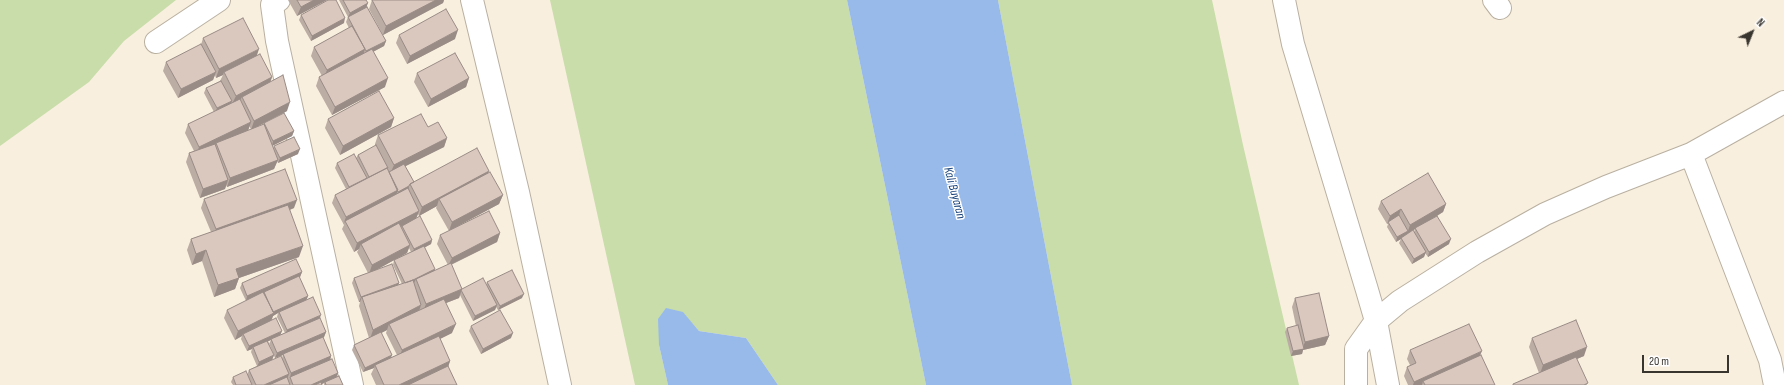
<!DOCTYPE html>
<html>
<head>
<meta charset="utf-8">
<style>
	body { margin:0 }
	#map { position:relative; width:1784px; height:385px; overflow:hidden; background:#f9efdf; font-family:"Sofia Sans Condensed",sans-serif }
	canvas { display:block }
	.north { position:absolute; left:1732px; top:12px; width:40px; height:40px; -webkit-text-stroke:3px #fff; paint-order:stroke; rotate:43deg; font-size:11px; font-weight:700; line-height:16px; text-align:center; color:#38342e }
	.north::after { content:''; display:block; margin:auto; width:14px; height:18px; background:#38342e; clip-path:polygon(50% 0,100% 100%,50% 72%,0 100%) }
	.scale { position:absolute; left:1642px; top:355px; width:87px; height:18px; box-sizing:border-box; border:2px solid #38342e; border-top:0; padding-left:5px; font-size:12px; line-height:14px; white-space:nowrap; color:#38342e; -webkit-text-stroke:3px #fff; paint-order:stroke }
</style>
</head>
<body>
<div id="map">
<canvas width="1784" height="385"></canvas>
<div class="north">N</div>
<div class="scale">20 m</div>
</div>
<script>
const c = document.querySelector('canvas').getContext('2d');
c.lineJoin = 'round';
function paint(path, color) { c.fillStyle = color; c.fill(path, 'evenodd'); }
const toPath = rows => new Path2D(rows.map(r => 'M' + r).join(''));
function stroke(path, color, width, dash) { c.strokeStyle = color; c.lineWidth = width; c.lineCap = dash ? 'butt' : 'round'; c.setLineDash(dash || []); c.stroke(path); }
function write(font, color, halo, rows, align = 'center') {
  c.font = font + ' "Sofia Sans Condensed",sans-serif'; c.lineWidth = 3; c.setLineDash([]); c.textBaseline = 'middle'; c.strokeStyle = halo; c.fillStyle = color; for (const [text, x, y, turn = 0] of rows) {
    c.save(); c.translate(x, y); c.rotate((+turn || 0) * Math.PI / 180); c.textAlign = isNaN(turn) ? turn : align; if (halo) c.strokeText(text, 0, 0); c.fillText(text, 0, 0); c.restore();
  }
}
paint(toPath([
	[0,0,176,0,124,41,89,82,0,146],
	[550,0,847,0,926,385,778,385,746,338,699,331,683,313,659,345,668,385,635,385],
	[998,0,1212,0,1243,145,1299,385,1072,385]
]), '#c8dda9');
paint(toPath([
	[847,0,998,0,1072,385,926,385],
	[666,308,683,312,699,331,746,338,778,385,668,385,659,345,658,319]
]), '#98baea');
const minor = toPath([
	[279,0,272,5,277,41,352,385],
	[1284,0,1293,44,1367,290,1376,321,1388,385],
	[1494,0,1500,8],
	[156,42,219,0],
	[1691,154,1770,360,1775,385],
	[1356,385,1356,349,1376,321,1400,301,1477,252,1545,214,1606,187,1691,154,1784,102]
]);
const tertiary = toPath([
	[472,0,518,192,560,385]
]);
stroke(minor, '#b9b0a1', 24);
stroke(tertiary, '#b9b0a1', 24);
stroke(minor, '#fff', 22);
stroke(tertiary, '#fff', 22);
paint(toPath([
	[288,0,327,0,297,16],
	[339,0,366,0,367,7,386,41,384,46,373,52,385,87,332,115,316,86,319,77,322,76,311,56,314,47,349,28,346,22,348,17],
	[372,0,444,0,443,3,383,35,369,9],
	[301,15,344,23,311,41,299,20],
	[399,35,455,39,407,64,396,43],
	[203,38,257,55,272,77,270,82,287,111,254,128,264,124,264,123,294,131,292,136,272,146,273,148,274,146,298,154,278,163,277,161,274,169,227,187,226,185,225,189,200,198,186,162,189,153,194,151,185,133,188,124,214,112,204,93,206,88,220,81,223,75,216,78,215,75,213,80,178,98,163,71,166,62,201,45],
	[249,126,251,129,248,130],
	[417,73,469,78,466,87,428,107,414,82],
	[394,118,391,127,340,155,325,128,328,119],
	[428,127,447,138,444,147,405,166,414,182,488,173,503,195,499,204,459,225,500,233,497,242,451,265,462,289,486,285,487,282,522,298,498,310,496,307,495,310,473,321,460,295,459,298,446,303,452,333,440,339,450,361,448,367,457,385,376,385,371,374,374,368,363,372,352,350,354,345,369,338,359,306,360,302,359,302,352,283,354,278,368,273,357,252,359,249,354,252,342,229,344,225,332,203,335,195,346,189,335,168,337,163,356,158,358,155,375,146,375,144,378,135],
	[437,206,436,208,449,231,440,235,437,244,448,265,434,271,424,248,431,244,432,240,416,218,418,214,419,216],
	[409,248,411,252,400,257,407,253],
	[394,260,393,265,402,284,398,285,399,283,378,269],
	[387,330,386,333,397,355,390,358,392,355,381,333],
	[204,199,294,208,290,210,299,257,239,278,235,289,214,297,202,261,192,265,187,250,191,239,211,232,201,208],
	[1381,201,1446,204,1443,212,1437,216,1449,244,1428,257,1425,253,1424,257,1412,264,1399,243,1401,239,1396,242,1387,227,1388,224,1387,224,1378,209],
	[1415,229,1414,232,1407,234],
	[302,272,300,277,299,277,308,296,306,300,319,319,326,332,324,337,323,337,331,356,330,360,338,373,337,377,343,385,324,385,324,383,322,384,322,385,252,385,247,375,249,370,257,366,251,352,252,349,247,351,241,339,242,336,235,340,224,318,227,310,246,301,240,288,242,283],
	[278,313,277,317,285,333,280,335,271,320,273,316],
	[271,340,269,344,275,358,283,355,282,358,272,360,274,355,268,341],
	[1295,298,1329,336,1325,345,1303,350,1302,354,1291,356,1285,332,1287,328,1296,326,1292,307],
	[471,326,511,338,481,354,469,331],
	[1532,338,1584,356,1577,359,1587,385,1513,385,1513,384,1539,373,1529,347],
	[1410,350,1480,355,1495,385,1408,385,1404,376,1407,367,1410,365,1407,359],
	[233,377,252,385,233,385,231,382]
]), '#bbaca4');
paint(toPath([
	[314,0,327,0,297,16,301,7],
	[436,0,444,0,443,3,383,35,386,26],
	[368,3,366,8,348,17,350,13],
	[345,18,344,23,311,41,312,36],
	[458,30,455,39,407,64,410,56],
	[386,41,384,46,365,56,366,51],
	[259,49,256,58,224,72,223,75,216,78,219,69],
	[365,49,362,58,323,79,327,70],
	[216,72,213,80,178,98,181,89],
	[272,77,269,86,242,97,240,100,232,104,236,96],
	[388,78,385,87,332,115,335,107],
	[469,78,466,87,428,107,431,99],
	[232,101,230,106,215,113,217,108],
	[290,102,287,111,251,130,254,121],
	[394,118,391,127,340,155,343,146],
	[251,122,248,131,216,143,215,146,196,155,199,147],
	[294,131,292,136,272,146,273,141],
	[447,138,444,147,390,174,394,165],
	[300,149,298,154,278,163,280,158],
	[278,160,274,169,227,187,230,178],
	[489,171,486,179,439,199,437,206,419,216,422,207],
	[228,180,225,189,200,198,203,189],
	[409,186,408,191,397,197,398,192],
	[398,190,395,199,345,221,343,225,346,217],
	[503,195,499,204,449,231,452,222],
	[297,200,294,208,213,238,216,229],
	[1446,204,1443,212,1407,234,1407,236,1401,238,1401,239,1396,242,1397,237,1408,231,1410,225],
	[1401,209,1398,218,1388,222,1387,224,1390,216],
	[419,211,416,219,362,247,361,244,359,249,354,252,357,243],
	[500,233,497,242,448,266,452,258],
	[1451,239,1449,244,1428,257,1429,252],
	[432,240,431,244,412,254,414,249],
	[410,245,407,253,369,274,372,265],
	[303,246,299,257,239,278,235,289,214,297,218,285,236,269],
	[206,250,202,261,192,265,196,254],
	[1426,252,1424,257,1412,264,1414,259],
	[435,269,433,274,416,279,414,283,405,283],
	[302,272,300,277,264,293,264,292,264,293,246,301,247,296],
	[399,283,397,288,362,297,360,302,359,302,361,297],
	[462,289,459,298,423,312,426,304],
	[524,294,522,298,498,310,500,306],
	[308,296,306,301,279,312,278,313,273,316,271,322,243,334,242,336,235,340,238,331,273,312],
	[421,305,418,314,389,324,387,330,370,339,373,330],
	[497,305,495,310,473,321,475,316],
	[321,315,319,320,285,335,287,330],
	[456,324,452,333,399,359,402,350],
	[282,331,280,336,253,348,253,347,252,349,247,351,249,346],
	[326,332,324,337,284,355,283,354,283,355,275,358,277,353],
	[513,333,511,338,481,354,483,349],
	[1329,336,1325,345,1303,350,1302,354,1291,356,1293,351,1302,349,1305,342],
	[1587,347,1584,356,1540,374,1543,365],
	[1482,351,1478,360,1423,381,1422,385,1413,385,1414,382],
	[274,355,272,360,257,367,259,362],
	[392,355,390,360,375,365,374,368,363,372,365,368],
	[331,356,330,361,290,378,291,373],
	[450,361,447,370,415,385,399,385],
	[338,373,336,378,325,382,324,383,320,385,311,385],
	[289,374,287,379,274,385,264,385]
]), '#998c86');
const building = toPath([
	[297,0,314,0,301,7,297,0],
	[328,0,336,0,345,18,312,36,301,15,328,0],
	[343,0,366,0,368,3,350,13,343,0],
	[372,0,436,0,386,26,372,0],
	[367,7,386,41,366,51,348,17,367,7],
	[446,9,458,30,410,56,399,35,446,9],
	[243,18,259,49,219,69,203,38,243,18],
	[352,26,365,49,327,70,314,47,352,26],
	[201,44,216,72,181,89,166,62,201,44],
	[372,49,388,78,335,107,319,77,372,49],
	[455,53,469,78,431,99,417,73,455,53],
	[260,54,272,77,236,96,224,72,260,54],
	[283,75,290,102,254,121,242,97,283,75],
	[221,81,232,101,217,108,206,88,221,81],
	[379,91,394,118,343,146,328,119,379,91],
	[240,99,251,122,199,147,188,124,240,99],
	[284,113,294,131,273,141,264,123,284,113],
	[421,114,428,127,438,122,447,138,394,165,378,135,421,114],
	[264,124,278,160,230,178,216,143,264,124],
	[294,137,300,149,280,158,274,146,294,137],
	[215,144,228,180,203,189,189,153,215,144],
	[376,145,388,168,387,168,369,177,358,155,376,145],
	[477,148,489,171,422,207,410,184,477,148],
	[354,154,367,178,349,187,337,163,354,154],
	[404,164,414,182,410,184,409,186,398,192,389,172,404,164],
	[387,168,398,190,346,217,335,195,387,168],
	[285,169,297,200,216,229,204,199,285,169],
	[490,172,503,195,452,222,439,199,490,172],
	[1428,173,1446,204,1410,225,1401,209,1390,216,1381,201,1428,173],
	[408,188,419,211,357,243,345,221,408,188],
	[288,205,303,246,236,269,239,278,218,285,206,250,196,254,191,239,288,205],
	[489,211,500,233,452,258,440,235,489,211],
	[1399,215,1408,231,1397,237,1388,222,1399,215],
	[420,216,432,240,414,249,402,226,420,216],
	[1437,216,1451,239,1429,252,1415,228,1437,216],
	[399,223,410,245,372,265,361,244,399,223],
	[1413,230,1426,252,1414,259,1401,238,1413,230],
	[424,246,435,269,411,281,405,283,394,260,424,246],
	[296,259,302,272,247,296,242,283,296,259],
	[451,263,462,289,426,304,416,279,451,263],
	[392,264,399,283,361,297,354,278,392,264],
	[512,270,524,294,500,306,487,282,512,270],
	[299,276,308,296,273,312,264,292,299,276],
	[483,278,497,305,475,316,461,290,462,289,483,278],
	[413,280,421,305,373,330,362,297,413,280],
	[263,292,274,313,238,331,227,310,263,292],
	[1319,293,1329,336,1305,342,1295,298,1319,293],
	[313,297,321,315,287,330,279,312,313,297],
	[444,299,456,324,402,350,389,324,444,299],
	[500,310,513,333,483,349,471,326,500,310],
	[276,318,282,331,249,346,243,334,276,318],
	[320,318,326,332,277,353,271,339,320,318],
	[1576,320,1587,347,1543,365,1532,338,1576,320],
	[1469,324,1482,351,1414,382,1407,367,1416,363,1410,350,1469,324],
	[1298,325,1304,349,1293,351,1287,328,1298,325],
	[381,332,392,355,365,368,354,345,381,332],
	[439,336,450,361,399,385,384,385,375,365,439,336],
	[323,337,331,356,291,373,283,354,323,337],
	[267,341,274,355,259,362,253,347,267,341],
	[1481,355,1495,385,1425,385,1423,381,1481,355],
	[281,356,289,374,264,385,256,385,249,370,281,356],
	[1576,357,1588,383,1584,385,1513,385,1513,384,1576,357],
	[332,359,338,373,311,385,293,385,290,377,332,359],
	[448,366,457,385,408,385,448,366],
	[246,371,252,385,236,385,233,377,246,371],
	[339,376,343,385,326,385,325,382,339,376],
	[287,377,290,385,269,385,287,377],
	[321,382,322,385,315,385,321,382]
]);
paint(building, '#dac8bf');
stroke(building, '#998c86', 1);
write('italic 13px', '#16417a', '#fff', [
	["Kali Buyaran",954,193,75]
]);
</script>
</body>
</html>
